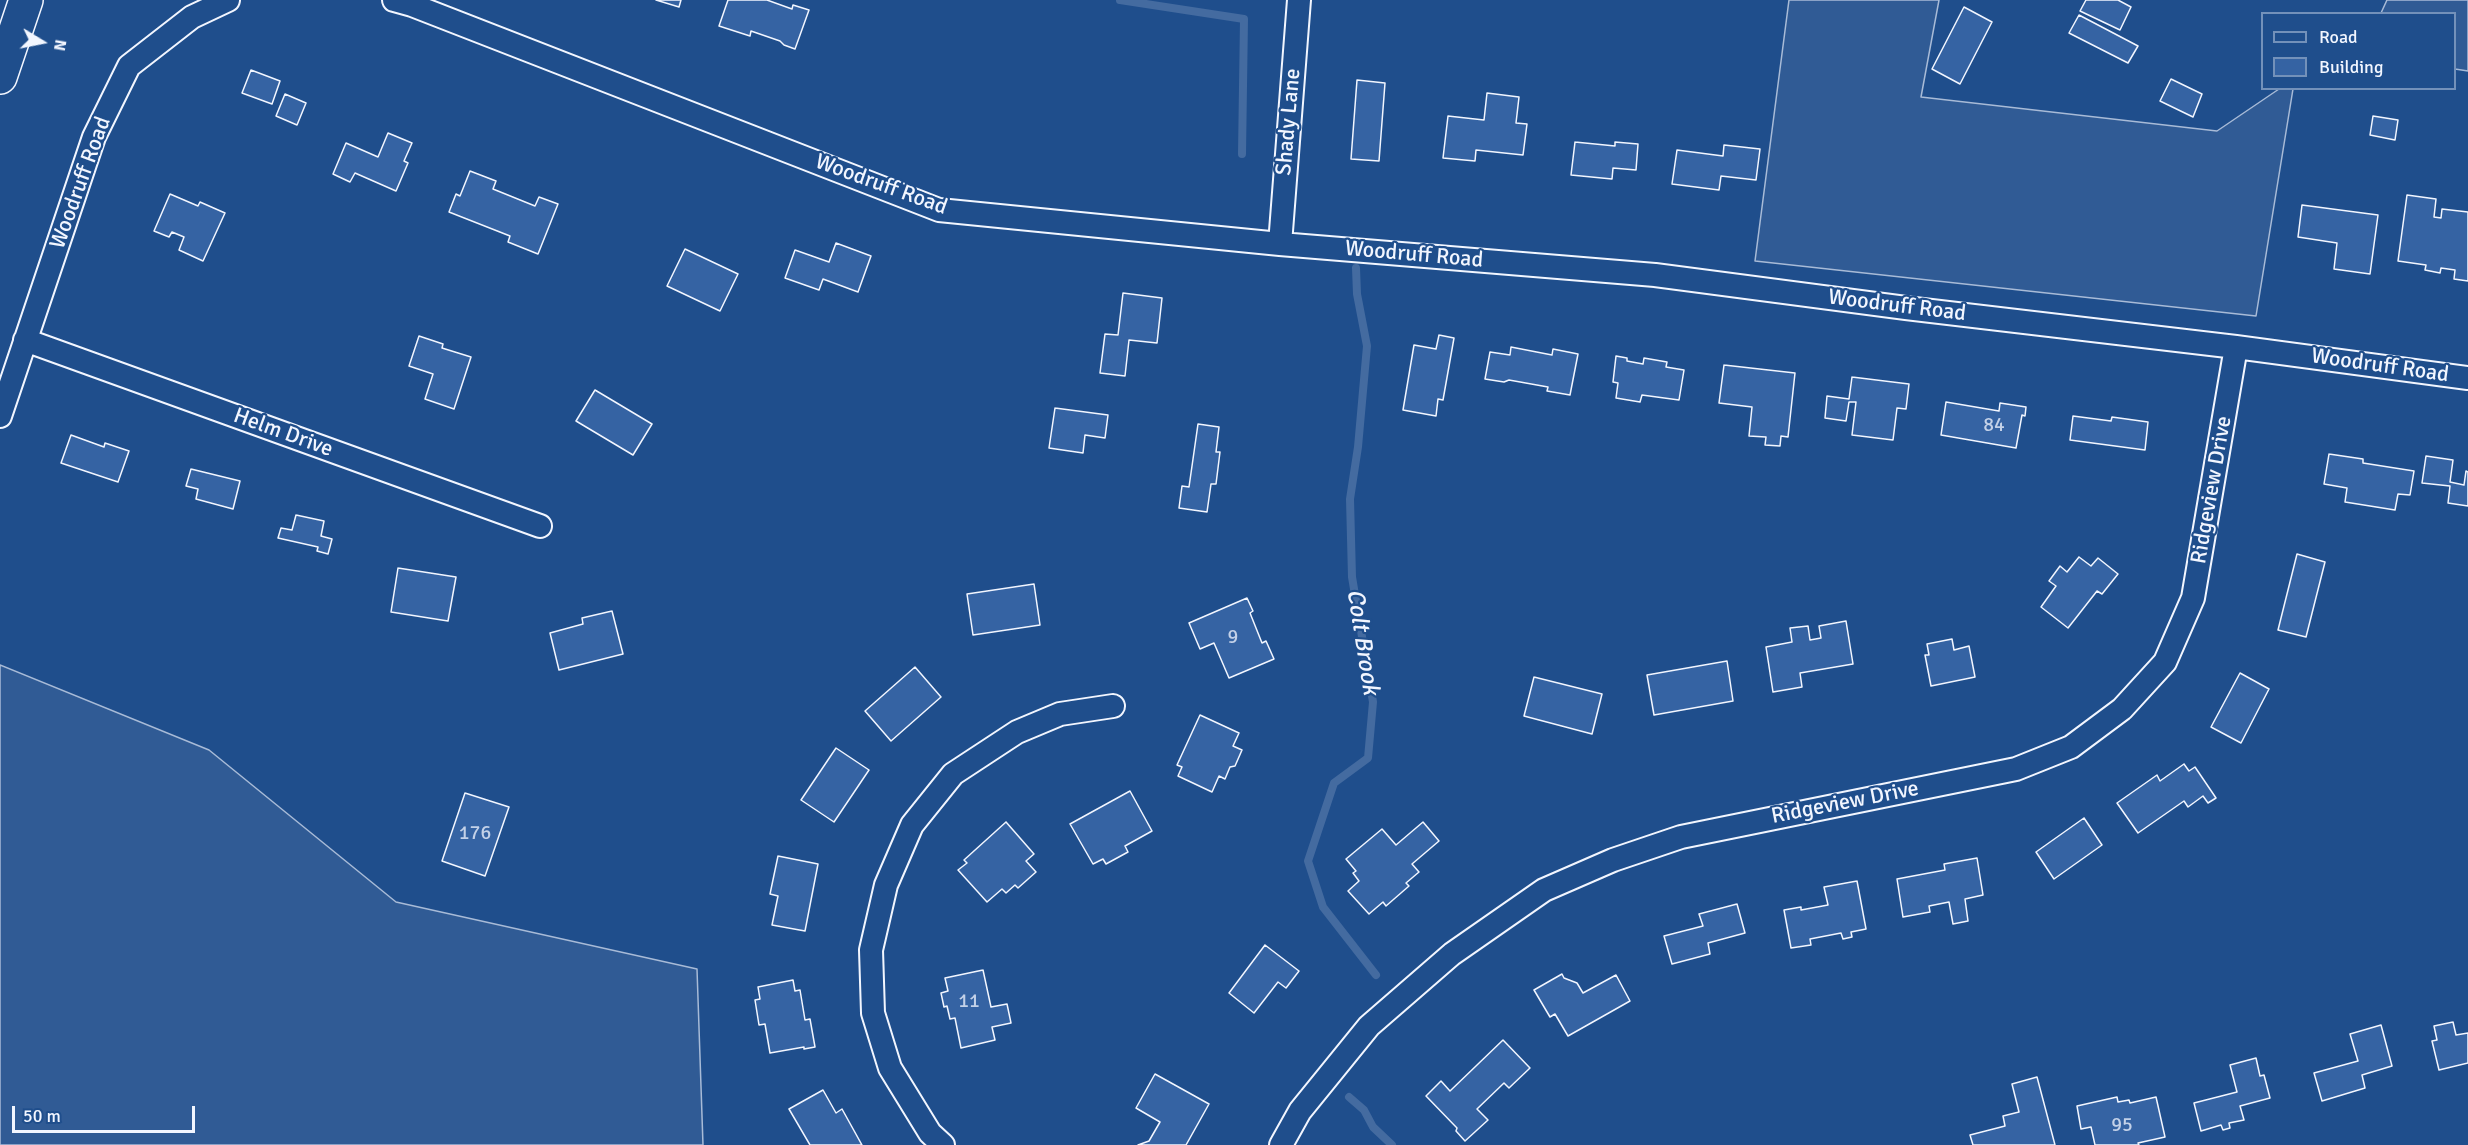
<!DOCTYPE html>
<html>
<head>
<meta charset="utf-8">
<style>
	body { margin:0 }
	#map { position:relative; width:2468px; height:1145px; overflow:hidden; background:#1f4e8c; font-family:Signika,sans-serif }
	canvas { display:block }
	.legend { position:absolute; left:2261px; top:12px; width:195px; height:78px; box-sizing:border-box; background:#1f4e8c; border:2px solid #7391ba; margin:0; padding:8px 10px; list-style:none; font-size:18px; color:#f2f6ff }
	.legend li { display:flex; align-items:center; gap:12px; height:30px }
	.legend b { width:30px; border:2px solid #7391ba }
	.north { position:absolute; left:12px; top:12px; width:60px; height:60px; -webkit-text-stroke:4px #1f4e8c; paint-order:stroke; rotate:100deg; font-size:16px; font-weight:700; line-height:24px; text-align:center; color:#f2f6ff }
	.north::after { content:''; display:block; margin:auto; width:21px; height:27px; background:#f2f6ff; clip-path:polygon(50% 0,100% 100%,50% 72%,0 100%) }
	.scale { position:absolute; left:12px; top:1106px; width:183px; height:27px; box-sizing:border-box; border:3px solid #f2f6ff; border-top:0; padding-left:8px; font-size:18px; line-height:21px; white-space:nowrap; color:#f2f6ff; -webkit-text-stroke:4px #1f4e8c; paint-order:stroke }
</style>
</head>
<body>
<div id="map">
<canvas width="2468" height="1145"></canvas>
<ul class="legend">
<li><b style="height:8px;background:#1f4e8c"></b>Road</li>
<li><b style="height:16px;background:#3563a3"></b>Building</li>
</ul>
<div class="north">N</div>
<div class="scale">50 m</div>
</div>
<script>
const c = document.querySelector('canvas').getContext('2d');
c.lineJoin = 'round';
function paint(path, color) { c.fillStyle = color; c.fill(path, 'evenodd'); }
const toPath = rows => new Path2D(rows.map(r => 'M' + r).join(''));
function stroke(path, color, width, dash) { c.strokeStyle = color; c.lineWidth = width; c.lineCap = dash ? 'butt' : 'round'; c.setLineDash(dash || []); c.stroke(path); }
function write(font, color, halo, rows, align = 'center') {
  c.font = font + ' Signika,sans-serif'; c.lineWidth = 4.5; c.setLineDash([]); c.textBaseline = 'middle'; c.strokeStyle = halo; c.fillStyle = color; for (const [text, x, y, turn = 0] of rows) {
    c.save(); c.translate(x, y); c.rotate((+turn || 0) * Math.PI / 180); c.textAlign = isNaN(turn) ? turn : align; if (halo) c.strokeText(text, 0, 0); c.fillText(text, 0, 0); c.restore();
  }
}
const built = toPath([
	[1789,0,1939,0,1921,97,2217,131,2279,89,2293,89,2256,316,1755,261,1789,0],
	[2387,0,2468,0,2468,71,2455,69,2454,14,2381,13,2387,0],
	[0,665,209,750,396,902,697,969,703,1145,0,1145,0,665]
]);
paint(built, '#305b95');
stroke(built, '#a8bbd7', 1.5);
stroke(toPath([
	[1120,0,1244,19,1242,154],
	[1356,268,1357,294,1367,346,1358,447,1350,499,1352,577,1373,702,1368,758,1334,783,1308,861,1323,907,1376,975],
	[1349,1097,1364,1110,1373,1127,1392,1145]
]), '#446ba0', 8);
const building = toPath([
	[656,0,681,0,679,7,656,0],
	[728,0,767,0,792,9,793,5,809,10,795,49,784,45,780,41,751,31,750,36,719,26,728,0],
	[2086,0,2118,0,2131,7,2120,30,2080,11,2086,0],
	[1964,7,1992,22,1960,84,1932,69,1964,7],
	[2079,15,2138,46,2128,63,2069,33,2079,15],
	[251,70,280,81,272,104,242,93,251,70],
	[2171,79,2202,94,2193,117,2160,101,2171,79],
	[1357,80,1385,83,1379,161,1351,159,1357,80],
	[1487,93,1519,97,1516,123,1527,124,1523,155,1476,150,1475,161,1443,158,1448,116,1484,120,1487,93],
	[285,94,306,103,297,125,276,116,285,94],
	[2373,116,2398,120,2395,140,2370,135,2373,116],
	[388,133,412,143,404,161,408,163,396,191,355,173,350,182,333,174,346,143,378,157,388,133],
	[1575,142,1615,146,1615,142,1638,144,1636,170,1613,168,1612,179,1571,175,1575,142],
	[1724,145,1760,149,1756,180,1721,176,1719,190,1672,184,1677,150,1723,156,1724,145],
	[470,171,496,181,493,189,535,206,539,197,558,204,538,254,508,242,510,236,449,212,456,194,460,196,470,171],
	[170,194,198,206,200,202,225,213,203,261,179,250,184,237,172,232,169,237,154,231,170,194],
	[2407,195,2436,199,2434,217,2441,218,2442,209,2468,212,2468,281,2454,279,2455,270,2441,268,2440,273,2425,270,2426,265,2398,261,2407,195],
	[2302,205,2378,215,2370,274,2334,269,2337,243,2298,237,2302,205],
	[836,243,871,256,858,292,823,279,819,290,785,278,795,250,829,262,836,243],
	[685,249,738,274,720,311,667,286,685,249],
	[1123,293,1162,298,1157,343,1129,340,1125,376,1100,373,1105,334,1118,335,1123,293],
	[1439,335,1454,338,1443,400,1438,399,1436,416,1403,410,1414,345,1436,349,1439,335],
	[419,336,443,344,442,348,471,357,454,409,425,399,433,374,409,366,419,336],
	[1511,347,1552,355,1553,349,1578,354,1570,395,1547,391,1548,387,1509,380,1504,382,1485,379,1490,352,1510,355,1511,347],
	[1616,356,1627,358,1627,361,1643,364,1644,358,1667,362,1666,367,1684,370,1679,400,1642,395,1640,402,1616,398,1618,383,1613,382,1616,356],
	[1724,365,1795,373,1788,437,1781,436,1780,446,1765,445,1766,437,1749,436,1752,407,1719,403,1724,365],
	[1852,377,1909,384,1906,409,1897,408,1893,440,1852,435,1856,402,1849,402,1846,421,1825,418,1827,396,1849,399,1852,377],
	[595,390,652,424,633,455,576,421,595,390],
	[1946,402,1999,411,2000,403,2026,407,2025,416,2022,415,2016,448,1941,435,1946,402],
	[1055,408,1108,415,1105,438,1085,435,1083,453,1049,448,1055,408],
	[2073,416,2111,421,2112,417,2148,422,2145,450,2070,440,2073,416],
	[1198,424,1219,427,1216,452,1220,452,1216,484,1211,484,1207,512,1179,508,1182,486,1189,487,1198,424],
	[71,435,104,447,105,443,129,451,118,482,61,463,71,435],
	[2329,454,2363,459,2363,463,2414,471,2410,495,2398,494,2395,510,2345,502,2347,488,2324,484,2329,454],
	[2426,456,2453,460,2450,482,2464,485,2466,471,2468,472,2468,506,2448,503,2450,486,2422,483,2426,456],
	[191,469,240,481,233,509,196,499,198,489,186,486,191,469],
	[296,515,324,521,321,536,332,539,328,554,317,551,318,547,278,538,281,528,292,530,296,515],
	[2297,554,2325,562,2306,637,2278,630,2297,554],
	[2079,557,2091,566,2098,558,2118,574,2102,594,2097,591,2068,628,2041,607,2056,586,2049,581,2060,566,2067,572,2079,557],
	[398,568,456,577,448,621,391,612,398,568],
	[1034,584,1040,625,973,635,967,594,1034,584],
	[1247,598,1253,611,1250,613,1262,643,1266,641,1274,659,1229,678,1214,643,1200,649,1189,623,1247,598],
	[612,611,623,654,559,670,550,633,583,624,582,618,612,611],
	[1846,621,1853,664,1800,673,1802,687,1773,692,1766,647,1792,642,1790,628,1808,626,1810,640,1821,638,1819,626,1846,621],
	[1952,639,1954,650,1969,646,1975,677,1931,686,1925,655,1929,655,1927,644,1952,639],
	[1727,661,1733,701,1654,715,1647,675,1727,661],
	[915,667,941,697,891,741,865,711,915,667],
	[2240,673,2269,689,2241,743,2211,727,2240,673],
	[1534,677,1602,694,1592,734,1524,716,1534,677],
	[1200,715,1239,733,1233,746,1242,750,1235,766,1230,767,1225,779,1219,776,1212,792,1178,776,1182,767,1177,765,1200,715],
	[836,748,869,770,834,822,801,800,836,748],
	[2184,764,2189,771,2195,767,2216,798,2208,803,2203,796,2188,807,2184,801,2138,833,2117,803,2157,775,2160,781,2184,764],
	[1130,791,1152,831,1125,846,1128,852,1106,864,1103,859,1093,864,1070,824,1130,791],
	[465,793,509,807,485,876,442,861,465,793],
	[2084,818,2102,845,2054,879,2036,852,2084,818],
	[1006,822,1034,854,1026,861,1036,872,1018,888,1015,885,1006,893,1002,889,987,902,958,870,967,863,964,860,1006,822],
	[1423,822,1439,841,1412,864,1419,872,1406,883,1409,886,1386,906,1383,902,1369,914,1348,891,1359,881,1353,873,1356,871,1346,859,1382,829,1396,845,1423,822],
	[778,856,818,864,805,931,772,925,778,896,770,894,778,856],
	[1977,858,1983,895,1965,899,1968,921,1953,924,1949,902,1929,906,1930,912,1903,917,1897,879,1945,870,1944,864,1977,858],
	[1857,881,1866,929,1851,932,1852,937,1843,939,1841,933,1810,939,1811,945,1791,948,1784,910,1801,907,1801,910,1828,905,1824,887,1857,881],
	[1737,904,1745,933,1708,943,1710,954,1672,964,1664,936,1703,926,1699,914,1737,904],
	[1265,945,1299,971,1286,988,1278,982,1254,1013,1229,993,1265,945],
	[983,970,991,1007,1007,1004,1011,1023,992,1027,995,1040,961,1048,955,1018,950,1019,947,1006,944,1007,941,993,948,991,945,978,983,970],
	[1562,974,1564,978,1577,983,1583,993,1616,975,1630,1001,1568,1036,1555,1014,1550,1017,1534,990,1562,974],
	[793,980,795,991,800,990,805,1020,810,1019,815,1047,804,1049,804,1047,770,1053,765,1024,759,1025,755,1000,760,999,758,987,793,980],
	[2453,1022,2456,1035,2468,1033,2468,1063,2439,1070,2432,1041,2437,1040,2434,1026,2453,1022],
	[2381,1025,2392,1066,2362,1075,2365,1088,2322,1101,2314,1073,2358,1061,2350,1034,2381,1025],
	[1503,1040,1530,1068,1509,1088,1504,1083,1477,1109,1488,1120,1465,1141,1456,1131,1457,1128,1426,1096,1441,1081,1450,1091,1503,1040],
	[2256,1058,2260,1076,2264,1075,2270,1098,2240,1106,2244,1120,2229,1123,2230,1128,2223,1130,2221,1125,2201,1131,2194,1103,2237,1092,2230,1065,2256,1058],
	[1155,1074,1209,1104,1186,1145,1138,1145,1149,1141,1160,1122,1136,1108,1155,1074],
	[2037,1077,2055,1145,1973,1145,1970,1135,2005,1126,2003,1116,2019,1112,2012,1084,2037,1077],
	[823,1090,836,1113,842,1109,862,1145,810,1145,789,1109,823,1090],
	[2117,1097,2118,1102,2129,1100,2130,1103,2156,1097,2165,1137,2138,1143,2139,1145,2095,1145,2091,1127,2081,1129,2077,1106,2117,1097]
]);
paint(building, '#3563a3');
stroke(building, '#f2f6ff', 1.5);
const street = toPath([
	[394,0,412,5,939,210,1280,244,1655,275,1906,308,2236,347,2468,378],
	[1280,244,1299,0],
	[25,340,540,526],
	[0,416,94,137,129,66,192,17,228,0],
	[943,1145,930,1133,890,1068,873,1013,871,950,886,885,912,825,953,774,1017,732,1060,714,1113,706],
	[1281,1145,1300,1111,1369,1026,1452,954,1544,890,1613,860,1681,837,2016,769,2071,747,2122,709,2165,662,2193,598,2236,347]
]);
const highway = toPath([
	[0,77,26,0]
]);
stroke(street, '#f2f6ff', 26);
stroke(highway, '#f2f6ff', 36);
stroke(street, '#1f4e8c', 22);
stroke(highway, '#1f4e8c', 33);
write('20px', '#c3d1e8', null, [
	["84",1994,426],
	["9",1233,638],
	["176",475,834],
	["11",969,1002],
	["95",2122,1126]
]);
write('22px', '#f2f6ff', '#1f4e8c', [
	["Shady Lane",1289,122,-85],
	["Woodruff Road",81,183,-70],
	["Woodruff Road",881,185,20],
	["Woodruff Road",1414,255,5],
	["Woodruff Road",1897,306,7],
	["Woodruff Road",2380,366,8],
	["Helm Drive",283,433,20],
	["Ridgeview Drive",2212,490,-80],
	["Ridgeview Drive",1845,803,-11]
]);
write('italic 24px', '#f2f6ff', '#1f4e8c', [
	["Colt Brook",1362,642,81]
]);
</script>
</body>
</html>
